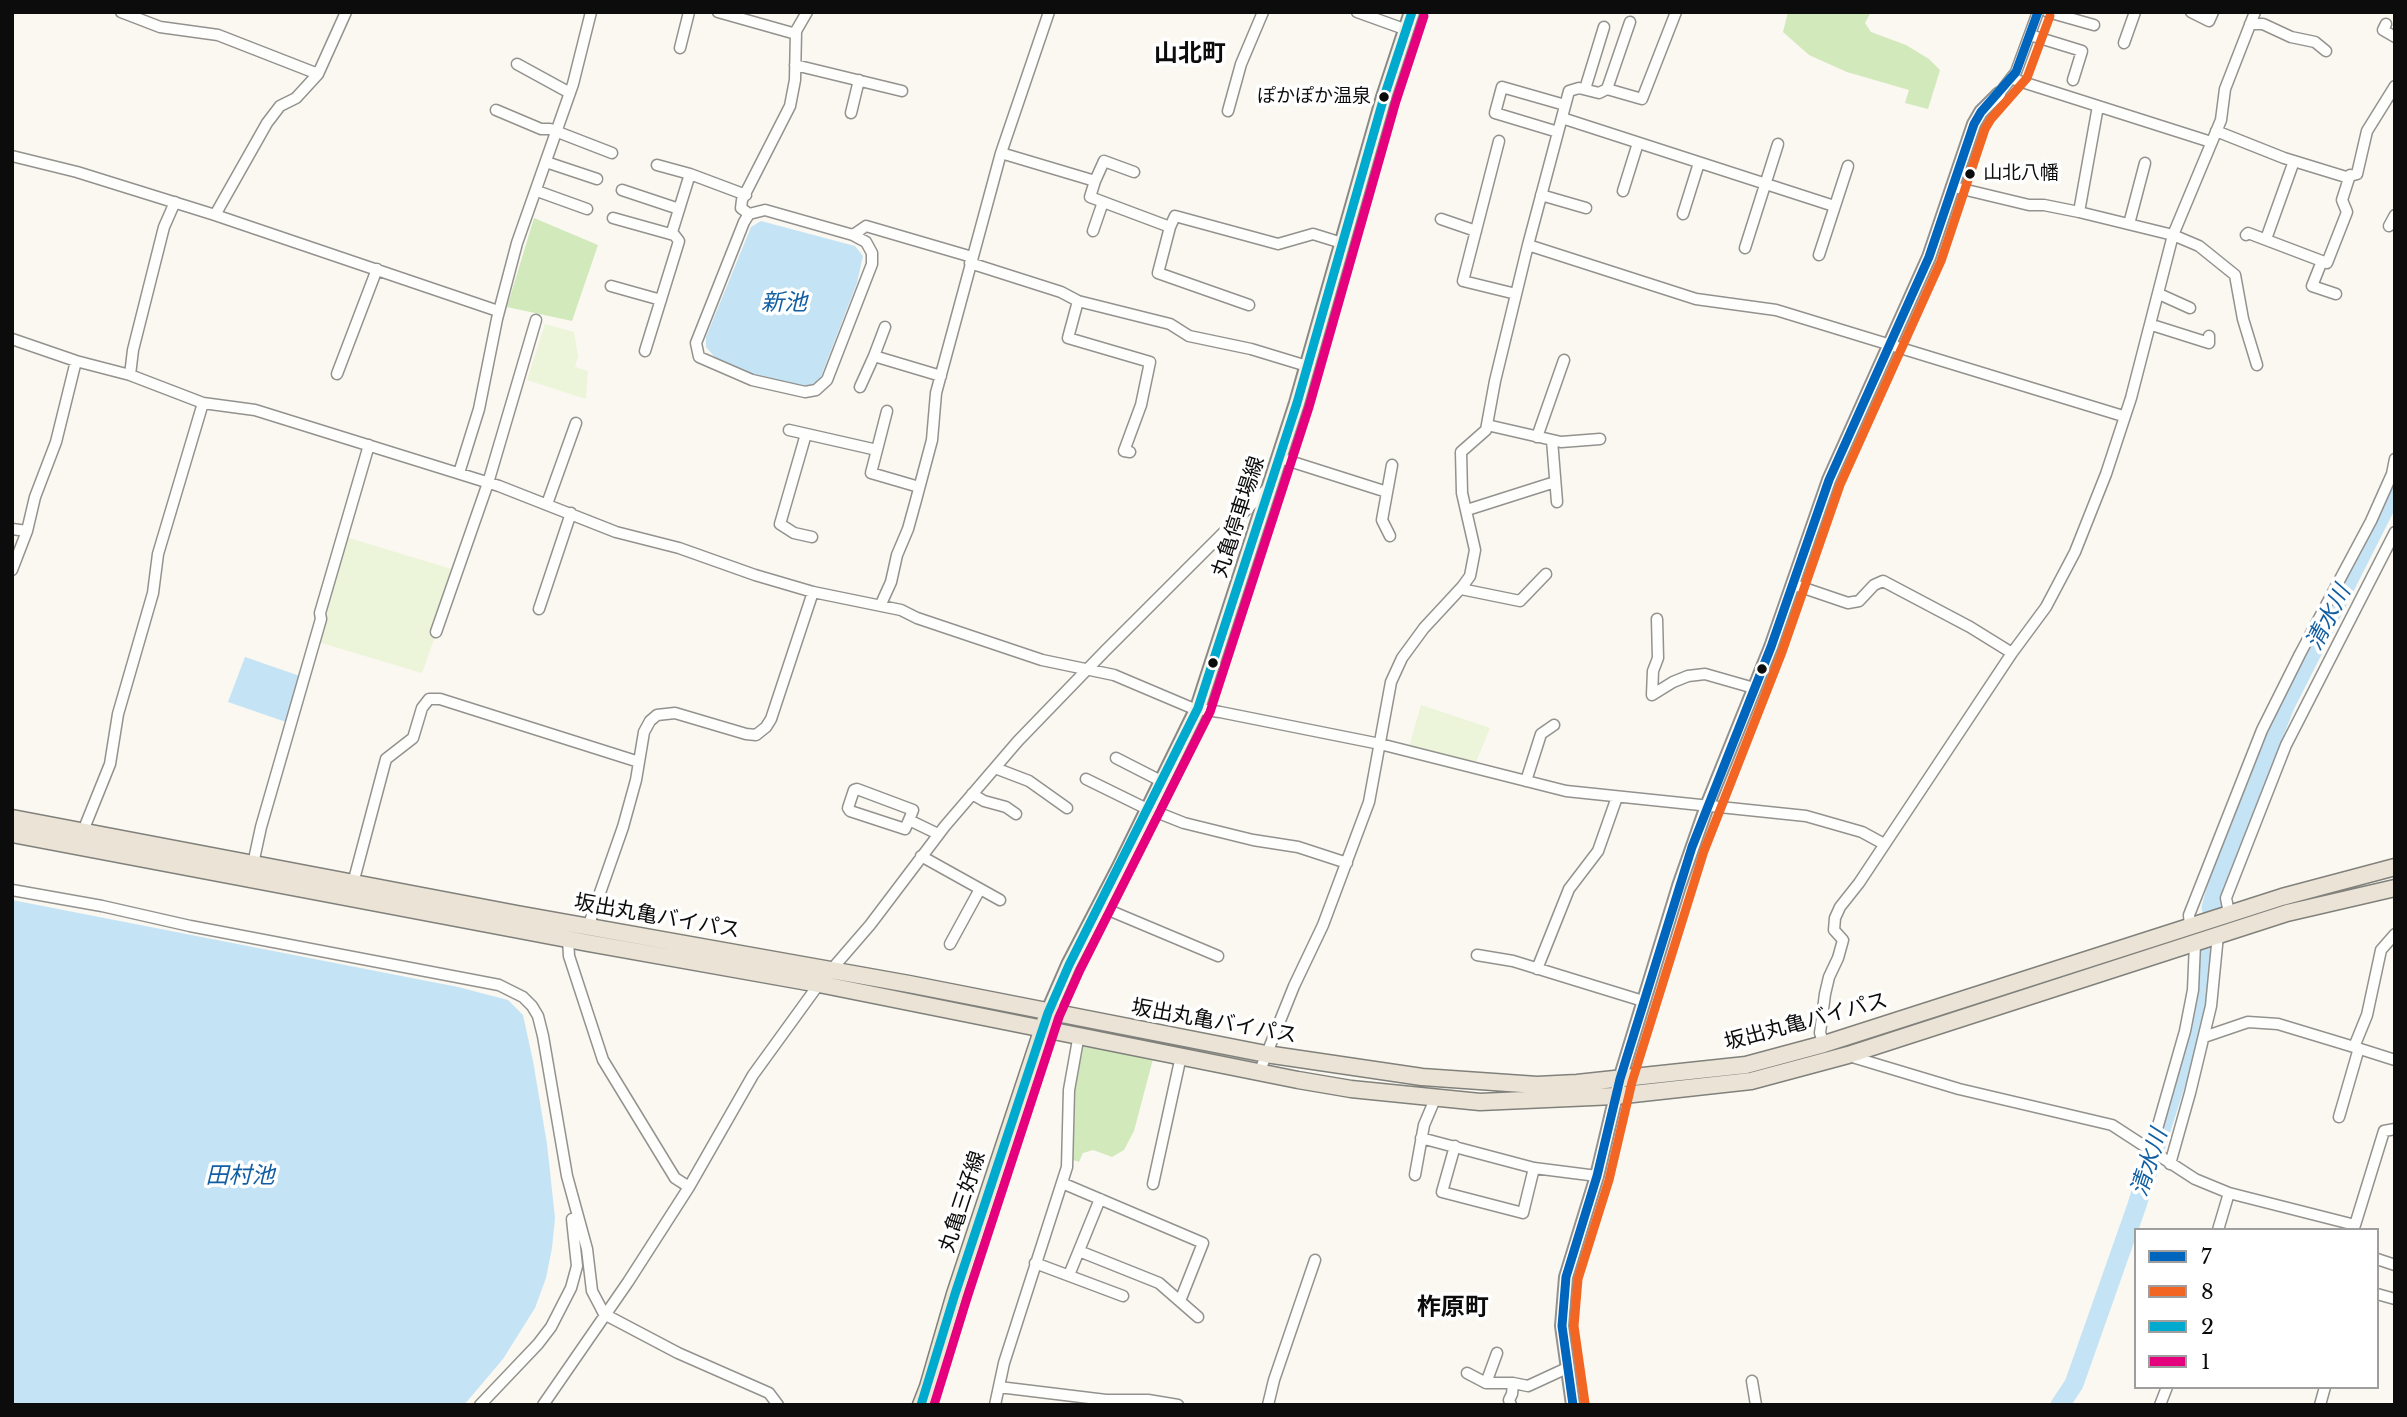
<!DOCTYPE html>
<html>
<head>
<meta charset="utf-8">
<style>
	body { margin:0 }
	#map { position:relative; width:2407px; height:1417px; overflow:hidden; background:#faf8f0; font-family:"Libre Baskerville",serif }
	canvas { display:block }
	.frame { position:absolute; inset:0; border:14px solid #0c0c0c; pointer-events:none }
	.legend { position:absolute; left:2134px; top:1228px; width:245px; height:161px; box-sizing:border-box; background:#fff; border:2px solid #9e9e9e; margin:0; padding:9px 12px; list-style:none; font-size:21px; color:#0c0c0c }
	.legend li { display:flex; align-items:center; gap:14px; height:35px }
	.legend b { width:35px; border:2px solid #9e9e9e }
</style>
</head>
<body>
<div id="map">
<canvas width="2407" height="1417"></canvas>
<div class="frame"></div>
<ul class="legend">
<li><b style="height:9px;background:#0065bd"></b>7</li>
<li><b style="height:9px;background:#f26522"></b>8</li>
<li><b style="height:9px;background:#00a9ce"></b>2</li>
<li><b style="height:9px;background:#e5007d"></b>1</li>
</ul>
</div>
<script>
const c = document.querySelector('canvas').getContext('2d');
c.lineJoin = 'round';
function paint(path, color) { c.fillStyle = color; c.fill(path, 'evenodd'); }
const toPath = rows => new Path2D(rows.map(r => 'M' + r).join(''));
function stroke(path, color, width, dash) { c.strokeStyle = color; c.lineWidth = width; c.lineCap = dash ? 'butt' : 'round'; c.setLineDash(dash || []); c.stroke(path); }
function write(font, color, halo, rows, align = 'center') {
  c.font = font + ' "Libre Baskerville","Noto Sans JP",serif'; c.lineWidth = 7; c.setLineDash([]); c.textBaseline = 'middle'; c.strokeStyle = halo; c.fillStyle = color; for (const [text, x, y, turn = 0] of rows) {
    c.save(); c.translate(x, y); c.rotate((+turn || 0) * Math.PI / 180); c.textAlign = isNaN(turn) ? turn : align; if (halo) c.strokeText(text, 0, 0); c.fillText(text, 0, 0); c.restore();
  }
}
paint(toPath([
	[1788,12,1871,12,1865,23,1871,32,1906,45,1929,59,1940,70,1928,109,1905,103,1909,90,1847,72,1809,55,1783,32],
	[534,218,598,245,572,321,507,307],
	[1081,1046,1153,1059,1134,1131,1124,1150,1112,1157,1093,1150,1083,1153,1079,1162,1071,1159,1072,1092]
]), '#d2e9bc');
paint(toPath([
	[545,324,574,332,578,356,575,367,588,371,586,399,527,380],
	[346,537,458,571,422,673,318,642,326,617,323,613],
	[1421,705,1490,728,1475,764,1409,747]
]), '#ecf4d9');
paint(toPath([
	[761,221,855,246,863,256,857,283,820,379,814,385,806,387,759,377,718,361,706,347,706,337,751,227],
	[245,657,300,676,286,722,228,702],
	[12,900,458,987,508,1000,523,1015,533,1061,547,1144,555,1218,552,1248,546,1278,535,1308,503,1359,464,1405,12,1405]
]), '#c4e4f6');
stroke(toPath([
	[2211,908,2223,863,2285,706,2395,488],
	[2060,1405,2074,1384,2136,1208,2197,1017,2205,954]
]), '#c4e4f6', 19);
const minor = toPath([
	[121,12,160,27,218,35,318,74],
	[718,12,796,34],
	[1357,12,1407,30],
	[2048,12,2094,25],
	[2191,12,2209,21,2213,12],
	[1630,22,1607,89,1642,99,1676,12],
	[2250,24,2263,24,2291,37,2315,42,2326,51],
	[2386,24,2383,30,2395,37],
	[2030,35,2082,51,2073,80],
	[2124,43,2135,12],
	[680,48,689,12],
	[517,64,570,93],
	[795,65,902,91],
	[2013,79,2211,142],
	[1585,89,1604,27],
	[1999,94,2016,72,2038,12],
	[496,110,541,129,550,129,612,153],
	[1228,111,1241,64,1263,12],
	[851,113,859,80],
	[1562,118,1834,206],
	[2216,131,2284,158,2346,177,2357,174,2367,131,2395,86],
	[1558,132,1495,113,1502,87,1565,105],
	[1499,141,1463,281,1516,294],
	[1001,153,1095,181,1090,197,1170,227,1158,273,1249,305],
	[12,156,77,172,215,215,498,311],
	[546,162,597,179],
	[657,165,690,174],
	[1095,181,1104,161,1134,172],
	[1954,187,2029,205,2044,205,2079,212,2173,235,2199,246,2235,275,2243,319,2257,365],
	[622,190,679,209],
	[537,191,587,209],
	[1623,191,1638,143],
	[1541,195,1586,208],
	[2079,212,2098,106],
	[749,214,741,208,742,200,790,106,795,80,796,31,807,12],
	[1683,214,1699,163],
	[215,215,267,123,280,106,296,98,318,74,346,12],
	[613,218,674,235],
	[1441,219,1476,231],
	[2129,224,2145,163],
	[2389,226,2395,215],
	[1170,227,1175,216,1278,244,1313,234,1342,243],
	[1093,231,1103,202],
	[853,235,866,242,872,253,872,264,827,380,816,390,805,392,752,380,699,357,696,343,744,222,749,214,765,210,853,235,866,226,972,257],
	[2246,235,2248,233,2327,263,2347,212,2342,200,2350,175],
	[2266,239,2294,161],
	[1528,245,1696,299,1776,310,2123,416],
	[1745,248,1778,144],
	[1819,255,1848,166],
	[2322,261,2312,286,2336,294],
	[970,263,1061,292,1078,301,1170,324,1189,336,1251,349,1307,366],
	[611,286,661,300],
	[2159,294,2190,308],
	[1078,301,1068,338,1150,362,1141,405,1124,451,1130,452],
	[2152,325,2209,343,2209,336],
	[12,339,76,361,130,375,203,403,255,410,499,486,616,532,679,548,755,575,813,592,901,610,917,618,1042,660,1114,675,1192,708,1220,712,1380,744,1566,791,1806,816,1862,832,1884,844],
	[645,351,679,241,672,232,690,174,746,195],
	[874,356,885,327],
	[337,374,377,269],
	[130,375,133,350,164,227,175,202],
	[860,387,874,356,941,376],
	[887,411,871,473,919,487],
	[1487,425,1561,442,1600,439],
	[789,430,877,450],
	[806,434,780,524,794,533,812,537],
	[1537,437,1564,360],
	[1552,440,1557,502],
	[1280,458,1387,492],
	[459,473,479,409,497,319,517,243,573,84,591,12],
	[547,504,576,423],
	[1467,510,1555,482],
	[12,529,27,531],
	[1390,536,1382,520,1392,465],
	[12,570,27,531,35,497,56,442,76,361],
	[1792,584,1848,603,1859,601,1874,585,1883,581,1970,627,2012,653],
	[1461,589,1520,601,1546,574],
	[881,604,891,582,897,555,908,529,916,500,932,440,936,393,1001,153,1049,12],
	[539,609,571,513],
	[1657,619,1658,658,1653,671,1652,695,1673,682,1688,676,1705,674,1754,688],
	[436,632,488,483,536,320],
	[1116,758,1163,782],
	[995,768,1029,781,1067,808],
	[1086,779,1141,806,1184,823,1253,840,1298,847,1347,863],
	[1526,781,1541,734,1554,725],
	[972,794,984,801,1006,807,1016,814],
	[909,820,905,829,850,811,848,808,854,790,857,789,913,810,909,820,938,834],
	[83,831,110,764,118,714,153,593,158,554,203,403],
	[921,856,1000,900],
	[253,864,261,827,321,619,320,613,369,445],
	[352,887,386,759,413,738,422,708,429,699,440,699,639,762],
	[12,890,102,906,190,926,499,985,523,997,532,1006,538,1016,543,1036,567,1176,587,1249,592,1291,601,1308,604,1314,678,1353,769,1393,778,1405],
	[1099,906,1218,956],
	[2229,913,2226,898,2286,745,2395,532],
	[2190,926,2189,915,2262,730,2300,654,2371,521,2392,474,2395,459],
	[588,927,623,827,636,780,644,732,650,721,657,715,675,713,746,734,756,735,766,727,771,719,813,592],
	[2395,934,2381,950,2367,1015,2354,1047,2395,1060],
	[568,939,569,956,603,1060,675,1178,689,1187],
	[950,944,980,889],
	[1477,955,1513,961,1643,1001],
	[1537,969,1569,889,1598,851,1617,797],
	[2204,1037,2248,1022,2278,1024,2354,1047],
	[1824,1044,1820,1033,1825,994,1829,977,1838,958,1843,940,1834,930,1835,918,1840,907,1859,883,2012,653,2046,607,2075,552,2106,474,2131,398,2173,235,2221,120,2225,89,2255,12],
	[1849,1056,1959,1089,2112,1125,2195,1179,2229,1193,2355,1225,2384,1131,2395,1129],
	[1259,1073,1294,986,1323,925,1369,802,1391,682,1402,658,1424,628,1462,587,1470,576,1475,550,1462,493,1461,452,1486,430,1495,381,1528,245,1569,91,1579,88,1599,93,1607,89],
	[2339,1117,2359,1048],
	[1421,1138,1534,1168,1597,1176],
	[1455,1146,1442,1192,1523,1213,1534,1168],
	[2151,1150,2185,1031,2193,990,2195,943],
	[2170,1164,2190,1093,2211,1006,2218,935],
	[1415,1175,1424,1125,1435,1099],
	[1062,1183,1203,1243,1180,1301],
	[1153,1184,1181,1056],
	[2218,1230,2229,1193],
	[1079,1251,1159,1283,1198,1317],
	[2377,1259,2395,1265],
	[1035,1263,1123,1296],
	[1069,1275,1100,1199],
	[2377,1294,2395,1299],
	[1467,1373,1486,1383,1513,1383,1528,1386,1567,1368],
	[1752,1381,1756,1405],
	[1486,1383,1497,1353],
	[999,1387,1106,1400,1148,1400,1178,1405],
	[480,1405,538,1344,551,1327,571,1288,577,1266,572,1219],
	[543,1405,628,1282,689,1187,753,1075,819,984,870,925,945,826,1018,741,1105,651,1267,489],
	[995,1405,1004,1363,1067,1167,1069,1090,1079,1034],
	[1268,1405,1274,1380,1315,1260],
	[1511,1405,1509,1400,1512,1394,1513,1383],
	[2160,1405,2167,1387],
	[2320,1405,2325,1387]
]);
const tertiary = toPath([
	[1573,1405,1562,1326,1566,1277,1597,1176,1620,1079,1679,886,1707,806,1771,647,1829,480,1929,257,1974,124,1981,112,1999,94]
]);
const secondary = toPath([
	[1048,1013,1069,965,1119,869,1198,708,1297,403,1384,97,1412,12]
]);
const primary = toPath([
	[921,1405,928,1387,955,1294,1048,1013]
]);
const trunk = toPath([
	[12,818,517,914,909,984,1266,1054,1422,1077,1537,1085,1577,1083,1746,1065,1824,1044,2282,897,2395,867],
	[12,834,588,943,819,984,1298,1080,1351,1089,1480,1102,1615,1096,1751,1081,1848,1055,2287,913,2395,888]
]);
stroke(minor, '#93928f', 13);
stroke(tertiary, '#93928f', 16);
stroke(secondary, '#8a8985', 18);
stroke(primary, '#80807c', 19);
stroke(trunk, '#80807c', 19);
stroke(minor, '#fefefd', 10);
stroke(tertiary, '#fefefd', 12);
stroke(secondary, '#f4f3e8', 14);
stroke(primary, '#ece8d7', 16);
stroke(trunk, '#ebe3d5', 16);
stroke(toPath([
	[1573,1405,1562,1326,1566,1277,1597,1176,1620,1079,1692,847,1771,647,1829,480,1929,257,1974,124,1981,112,2016,72,2038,12]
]), '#0065bd', 9);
stroke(toPath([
	[1585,1403,1574,1326,1578,1279,1609,1180,1632,1082,1704,851,1782,652,1840,485,1941,261,1985,129,1991,119,2027,78,2050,16]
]), '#f26522', 9);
stroke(toPath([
	[921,1405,955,1294,1048,1013,1069,965,1198,708,1297,403,1384,97,1412,12]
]), '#00a9ce', 9);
stroke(toPath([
	[934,1405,967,1298,1059,1017,1080,970,1210,712,1309,407,1396,101,1424,16]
]), '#e5007d', 9);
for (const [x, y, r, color] of [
	[1384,97,6,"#0c0c0c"],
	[1970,174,6,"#0c0c0c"],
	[1213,663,6,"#0c0c0c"],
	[1762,669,6,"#0c0c0c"]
]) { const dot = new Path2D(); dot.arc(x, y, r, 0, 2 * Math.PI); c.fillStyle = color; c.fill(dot); stroke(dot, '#fff', 2.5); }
write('19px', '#0c0c0c', '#fff', [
	["ぽかぽか温泉",1371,97],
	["山北八幡",1983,174,"left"]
], 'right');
write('21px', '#0c0c0c', '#fff', [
	["丸亀停車場線",1239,517,-72],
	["坂出丸亀バイパス",657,917,10],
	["坂出丸亀バイパス",1214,1022,10],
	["坂出丸亀バイパス",1806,1022,-15],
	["丸亀三好線",963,1202,-72]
]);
write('italic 23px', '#115fa2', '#fff', [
	["新池",784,304],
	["清水川",2329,618,-63],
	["清水川",2150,1163,-72],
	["田村池",240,1177]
]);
write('bold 24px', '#0c0c0c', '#fff', [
	["山北町",1190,54],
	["柞原町",1453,1308]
]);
</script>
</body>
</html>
